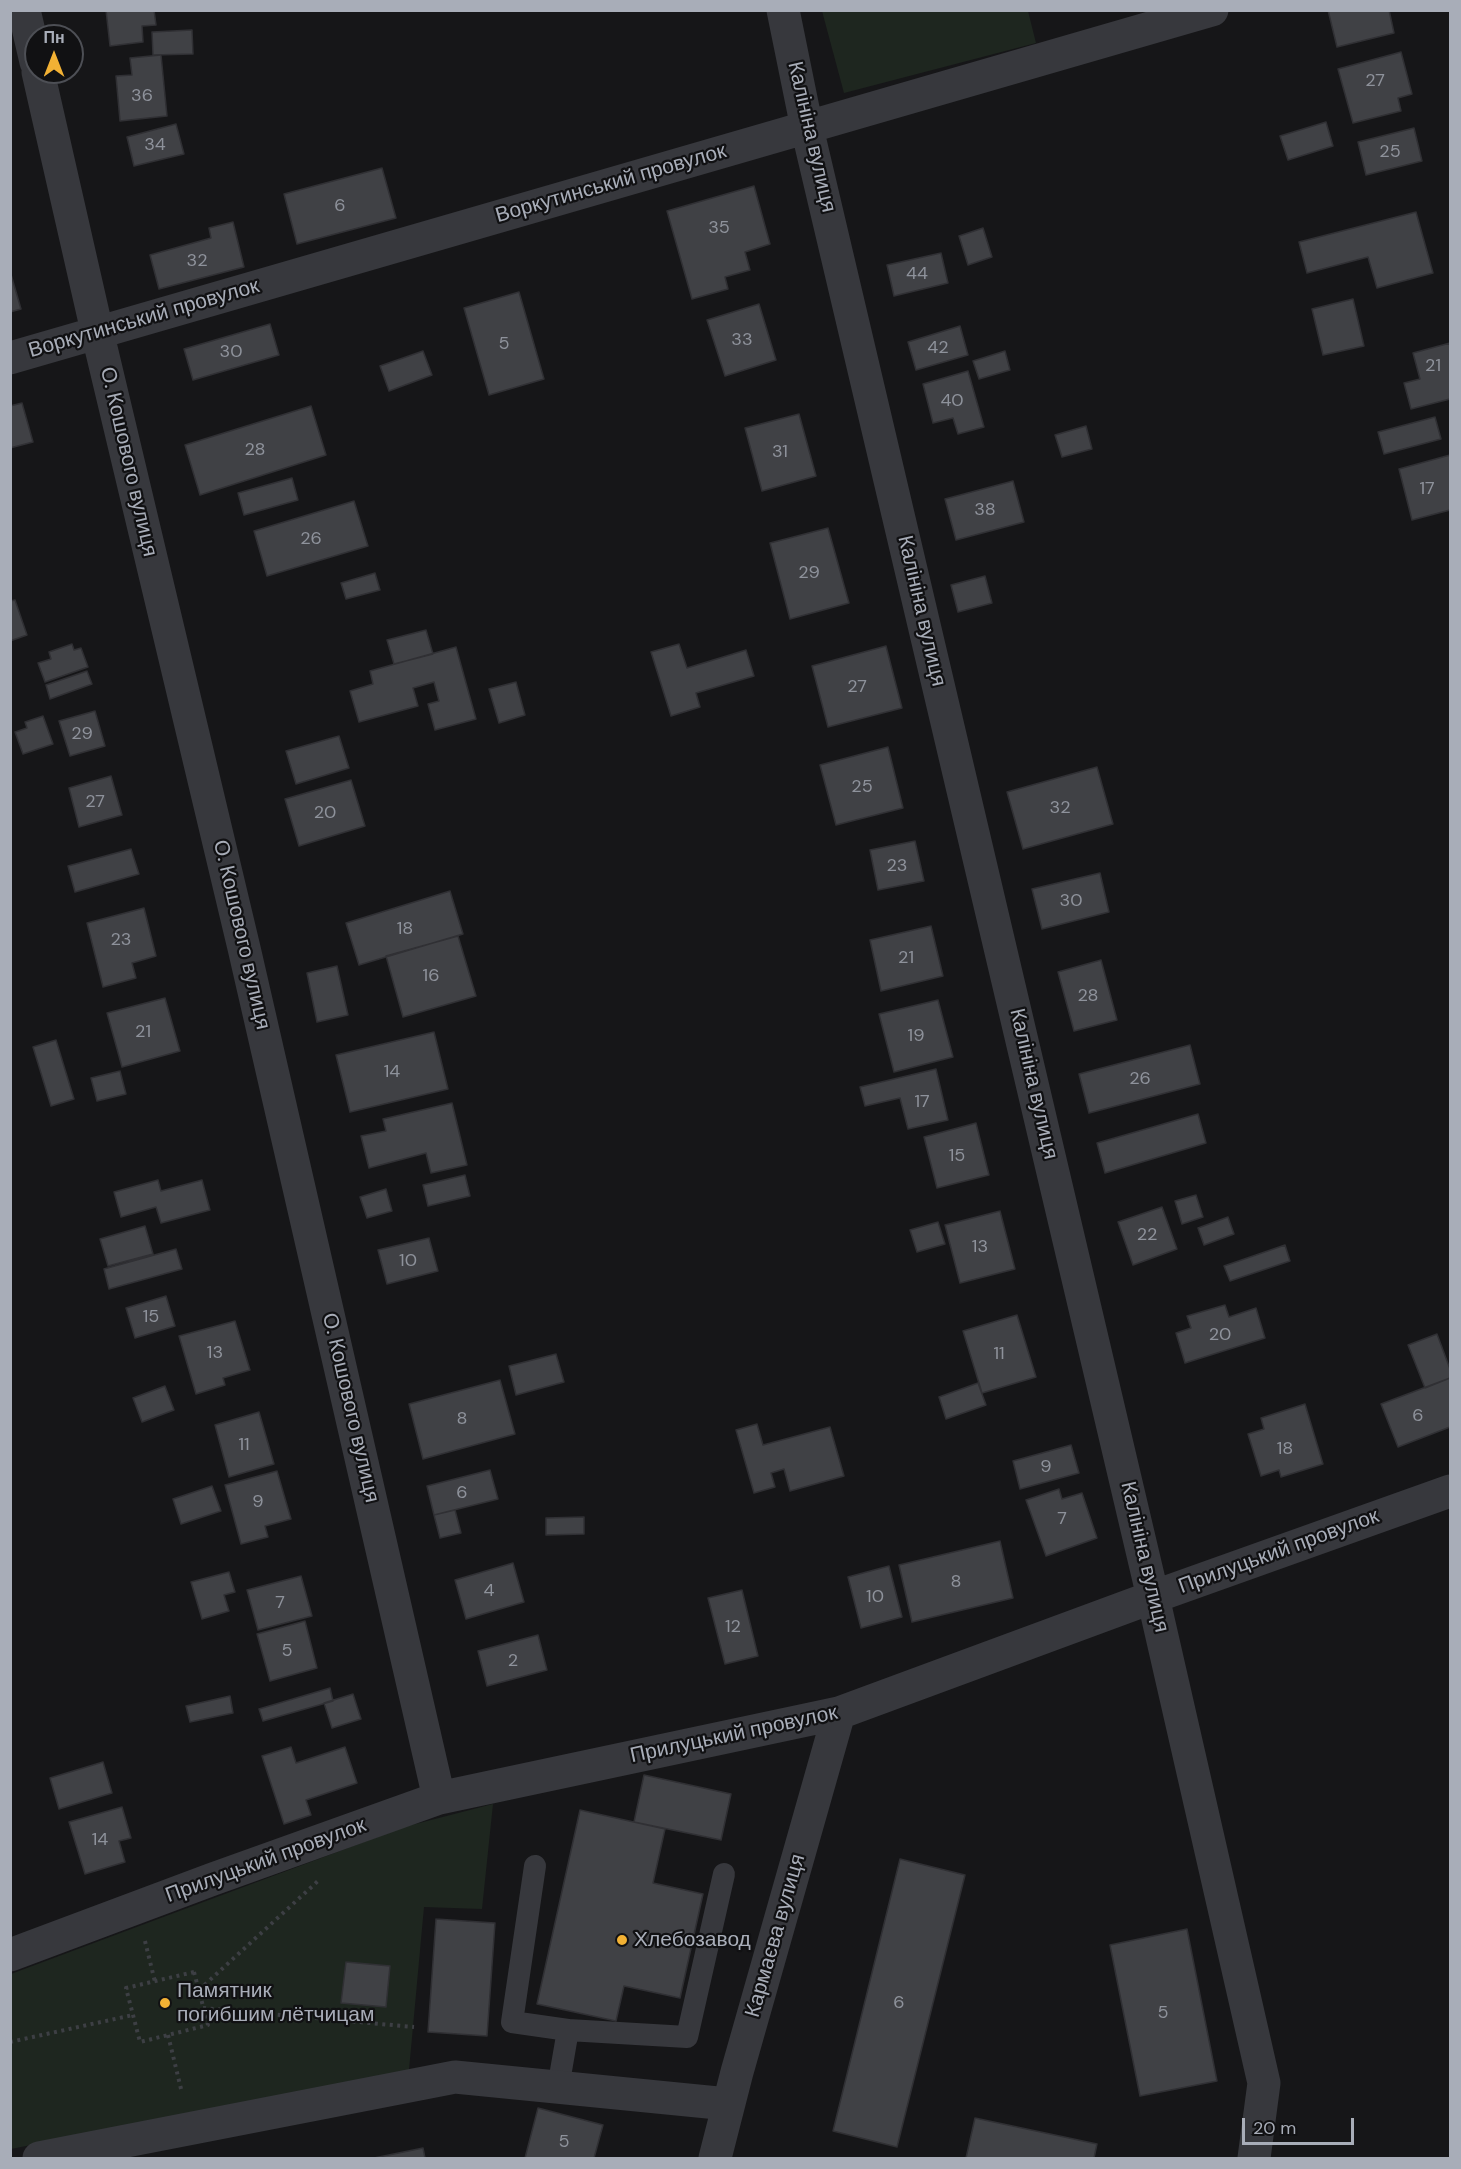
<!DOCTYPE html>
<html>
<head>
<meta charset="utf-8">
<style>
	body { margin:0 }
	#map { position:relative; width:1461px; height:2169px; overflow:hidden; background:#161618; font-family:"DM Sans",sans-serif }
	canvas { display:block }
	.frame { position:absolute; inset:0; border:12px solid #a8adb8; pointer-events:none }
	.north { position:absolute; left:24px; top:24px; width:60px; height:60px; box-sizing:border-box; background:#111113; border:2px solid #4d4f55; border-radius:50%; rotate:0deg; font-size:16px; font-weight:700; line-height:24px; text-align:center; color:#a8adb8 }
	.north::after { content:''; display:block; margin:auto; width:21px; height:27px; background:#f2b134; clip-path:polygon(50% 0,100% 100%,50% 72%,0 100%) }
	.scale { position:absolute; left:1242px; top:2118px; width:112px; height:27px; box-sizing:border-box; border:3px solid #a8adb8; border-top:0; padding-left:8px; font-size:18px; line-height:21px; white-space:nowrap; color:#a8adb8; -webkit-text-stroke:4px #111113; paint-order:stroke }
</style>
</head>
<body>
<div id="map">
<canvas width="1461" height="2169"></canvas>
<div class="frame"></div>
<div class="north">Пн</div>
<div class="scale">20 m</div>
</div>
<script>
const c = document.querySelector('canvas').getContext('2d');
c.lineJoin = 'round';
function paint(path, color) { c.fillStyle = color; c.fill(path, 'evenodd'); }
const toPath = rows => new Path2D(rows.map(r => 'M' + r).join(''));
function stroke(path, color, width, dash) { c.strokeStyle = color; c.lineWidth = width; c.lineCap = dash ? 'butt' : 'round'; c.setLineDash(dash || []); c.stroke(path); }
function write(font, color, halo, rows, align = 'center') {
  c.font = font + ' "DM Sans",sans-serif'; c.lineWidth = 4.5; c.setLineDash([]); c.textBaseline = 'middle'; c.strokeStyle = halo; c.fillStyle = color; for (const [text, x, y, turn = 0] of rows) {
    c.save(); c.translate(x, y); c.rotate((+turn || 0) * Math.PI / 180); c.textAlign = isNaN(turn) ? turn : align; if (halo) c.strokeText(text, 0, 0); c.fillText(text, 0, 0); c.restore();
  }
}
paint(toPath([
	[822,11,1028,11,1036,43,844,93],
	[493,1804,482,1909,424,1907,409,2070,11,2149,11,1974,404,1827]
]), '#1e261f');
const building = toPath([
	[106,10,154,10,156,25,142,26,143,42,110,46,106,10],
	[1328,10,1389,10,1394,33,1337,47,1328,10],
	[192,30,193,54,153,55,152,32,192,30],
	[1401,52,1412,94,1398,98,1401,111,1353,123,1338,69,1401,52],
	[161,55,167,116,120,121,116,76,132,75,130,58,161,55],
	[1326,122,1333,146,1288,160,1280,136,1326,122],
	[176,124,184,154,134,166,127,137,176,124],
	[1414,128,1422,161,1366,175,1358,142,1414,128],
	[382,168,396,218,297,244,284,194,382,168],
	[754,186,770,244,745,252,750,270,725,277,728,289,692,299,667,211,754,186],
	[1416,212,1433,273,1377,288,1368,257,1307,273,1299,242,1416,212],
	[233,222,244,267,159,289,150,255,211,238,209,228,233,222],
	[983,228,992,257,968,265,959,236,983,228],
	[941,253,948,283,894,296,887,265,941,253],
	[10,271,21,309,10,312,10,271],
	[519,292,544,379,489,395,464,308,519,292],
	[1353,299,1364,346,1323,355,1312,309,1353,299],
	[759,304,776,360,725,376,707,320,759,304],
	[270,324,279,355,193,380,184,349,270,324],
	[960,326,968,355,916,370,908,342,960,326],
	[1450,343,1450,399,1411,409,1404,383,1420,379,1413,353,1450,343],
	[423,351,432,375,389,391,380,366,423,351],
	[1005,351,1010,370,979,379,973,361,1005,351],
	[968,371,984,427,958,434,953,418,933,423,923,384,968,371],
	[22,403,33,442,10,448,10,406,22,403],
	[311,406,326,455,200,495,185,445,311,406],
	[799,414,816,476,762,491,745,428,799,414],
	[1435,417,1441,439,1384,454,1378,432,1435,417],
	[1086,426,1092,449,1062,457,1055,435,1086,426],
	[1450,455,1450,510,1412,520,1399,469,1450,455],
	[292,478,298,500,244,515,238,493,292,478],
	[1013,481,1024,522,956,540,945,499,1013,481],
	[354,501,368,546,267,576,254,531,354,501],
	[828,528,849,603,790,619,770,543,828,528],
	[375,573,380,590,346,599,341,583,375,573],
	[985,576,992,603,958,612,951,585,985,576],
	[15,600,27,635,10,641,10,601,15,600],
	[426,630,433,654,394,664,387,640,426,630],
	[72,644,74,650,81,648,88,667,45,682,38,663,51,659,49,652,72,644],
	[679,644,687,668,746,650,754,676,696,693,700,707,671,716,651,652,679,644],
	[886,646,902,708,828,727,812,666,886,646],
	[456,647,476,719,435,730,428,704,439,701,434,682,413,688,418,706,359,722,350,691,373,684,370,671,456,647],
	[87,671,92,684,50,699,46,685,87,671],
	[516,682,525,715,499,723,489,689,516,682],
	[95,711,105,746,70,756,59,721,95,711],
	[43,716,53,744,23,754,15,732,27,728,25,722,43,716],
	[339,736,349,768,296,784,286,751,339,736],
	[888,747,903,808,836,825,820,765,888,747],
	[1097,767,1113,824,1023,849,1007,792,1097,767],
	[111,776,122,815,79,827,69,788,111,776],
	[351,780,365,826,299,846,285,799,351,780],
	[915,841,924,881,878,890,870,850,915,841],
	[131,849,139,874,75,892,68,866,131,849],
	[1100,873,1109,912,1042,929,1032,889,1100,873],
	[450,891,463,934,359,965,346,923,450,891],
	[144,908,156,956,132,963,136,978,103,987,87,923,144,908],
	[931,926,943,976,881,991,870,940,931,926],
	[458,936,476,996,403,1017,386,956,458,936],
	[1101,960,1117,1020,1074,1031,1058,972,1101,960],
	[337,966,348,1015,317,1022,307,973,337,966],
	[165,998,180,1051,122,1067,107,1013,165,998],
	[938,1000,953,1057,894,1072,879,1014,938,1000],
	[434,1032,448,1089,350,1112,336,1055,434,1032],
	[56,1040,74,1099,51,1106,33,1047,56,1040],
	[1190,1045,1200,1084,1089,1113,1079,1074,1190,1045],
	[936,1069,948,1120,908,1129,900,1098,865,1106,860,1087,936,1069],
	[120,1071,126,1094,97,1101,91,1078,120,1071],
	[452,1103,467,1165,431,1173,426,1153,369,1168,361,1136,386,1131,383,1119,452,1103],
	[1198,1114,1206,1143,1105,1173,1097,1143,1198,1114],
	[976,1123,989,1175,937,1188,924,1137,976,1123],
	[465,1175,470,1196,428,1206,423,1185,465,1175],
	[158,1180,161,1191,202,1180,210,1210,161,1223,156,1207,121,1217,114,1192,158,1180],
	[386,1189,392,1211,367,1218,360,1197,386,1189],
	[1196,1195,1203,1217,1182,1224,1175,1201,1196,1195],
	[1162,1207,1177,1249,1133,1265,1118,1222,1162,1207],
	[1000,1211,1015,1269,960,1283,945,1225,1000,1211],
	[1228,1217,1234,1234,1204,1245,1198,1228,1228,1217],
	[938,1222,945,1244,917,1252,910,1230,938,1222],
	[145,1226,153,1254,108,1266,100,1239,145,1226],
	[429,1238,438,1271,387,1284,378,1250,429,1238],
	[1285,1245,1290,1261,1230,1281,1224,1266,1285,1245],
	[176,1249,182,1269,109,1289,104,1269,176,1249],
	[166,1296,175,1326,135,1338,126,1308,166,1296],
	[1225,1305,1229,1317,1256,1308,1265,1338,1185,1363,1176,1333,1191,1328,1187,1316,1225,1305],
	[1017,1315,1036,1377,982,1393,963,1331,1017,1315],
	[235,1321,250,1370,223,1378,225,1385,196,1394,179,1336,235,1321],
	[1437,1334,1450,1369,1450,1378,1425,1388,1408,1345,1437,1334],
	[556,1354,564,1382,516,1395,509,1366,556,1354],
	[1450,1378,1450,1427,1398,1447,1381,1404,1450,1378],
	[500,1380,515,1434,423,1459,409,1404,500,1380],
	[978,1383,986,1405,946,1419,939,1397,978,1383],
	[165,1386,174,1410,142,1422,133,1398,165,1386],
	[1305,1404,1323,1464,1281,1477,1279,1470,1261,1476,1248,1434,1264,1429,1261,1418,1305,1404],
	[259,1412,274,1464,229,1477,215,1425,259,1412],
	[757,1424,763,1445,830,1427,844,1476,790,1491,784,1469,771,1473,775,1487,754,1493,736,1430,757,1424],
	[1071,1445,1079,1473,1020,1489,1013,1461,1071,1445],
	[490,1470,498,1499,434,1515,427,1486,490,1470],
	[277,1471,291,1519,265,1526,268,1537,241,1544,225,1485,277,1471],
	[212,1486,221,1511,181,1524,173,1499,212,1486],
	[1059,1489,1062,1499,1082,1493,1097,1538,1046,1556,1026,1500,1059,1489],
	[455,1510,461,1533,440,1538,434,1515,455,1510],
	[584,1517,584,1534,546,1535,546,1518,584,1517],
	[1000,1541,1013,1598,912,1622,899,1565,1000,1541],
	[513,1563,524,1602,466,1619,455,1580,513,1563],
	[889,1566,902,1617,861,1628,848,1577,889,1566],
	[229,1572,235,1592,224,1595,229,1611,202,1619,191,1582,229,1572],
	[301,1576,312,1616,258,1630,247,1590,301,1576],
	[742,1590,758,1656,725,1664,708,1598,742,1590],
	[305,1621,317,1668,270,1681,257,1634,305,1621],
	[538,1635,547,1670,487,1686,478,1651,538,1635],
	[330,1688,333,1701,263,1721,259,1709,330,1688],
	[353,1694,361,1719,332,1728,324,1703,353,1694],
	[230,1696,233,1713,190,1722,186,1706,230,1696],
	[291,1747,296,1763,345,1747,357,1783,306,1800,311,1815,284,1824,262,1756,291,1747],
	[103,1762,112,1793,59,1809,50,1778,103,1762],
	[644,1775,731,1794,721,1840,634,1822,644,1775],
	[122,1807,131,1838,119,1841,125,1862,85,1874,69,1822,122,1807],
	[580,1810,665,1829,653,1883,703,1894,680,1998,624,1986,616,2021,537,2004,580,1810],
	[900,1859,965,1875,897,2147,833,2131,900,1859],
	[436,1919,495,1923,487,2036,428,2032,436,1919],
	[1187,1929,1217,2081,1140,2096,1110,1945,1187,1929],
	[346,1962,390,1966,386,2007,341,2003,346,1962],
	[538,2108,603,2125,594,2158,525,2158,538,2108],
	[975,2118,1097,2144,1094,2158,966,2158,975,2118],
	[423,2148,425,2158,374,2158,423,2148]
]);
paint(building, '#404145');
stroke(building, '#303034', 1.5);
stroke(toPath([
	[145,1941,155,1982],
	[194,1972,208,2025,140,2042,126,1988,194,1972],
	[199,1990,318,1881],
	[203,2008,414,2027],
	[168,2035,182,2093],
	[10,2042,133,2015]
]), '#3d3f44', 4, [3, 4.5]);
stroke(toPath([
	[535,1866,512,2022,568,2030,558,2088],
	[568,2030,687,2037,724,1874]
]), '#37383d', 22);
stroke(toPath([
	[24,10,36,62],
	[783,10,807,128,1153,1597,1264,2083,1254,2158],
	[38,72,97,331,244,948,439,1798],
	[10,358,1212,10],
	[10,1955,213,1879,439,1798,839,1713,1153,1597,1450,1491],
	[39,2158,455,2077,728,2104],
	[715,2158,737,2072,839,1713]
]), '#37383d', 33);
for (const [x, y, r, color] of [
	[622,1940,6,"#f2b134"],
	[165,2003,6,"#f2b134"]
]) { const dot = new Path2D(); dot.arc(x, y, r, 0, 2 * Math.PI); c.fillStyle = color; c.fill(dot); stroke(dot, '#111113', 2); }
write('18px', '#8e929b', null, [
	["27",1375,81],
	["36",142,96],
	["34",155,145],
	["25",1390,152],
	["6",340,206],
	["35",719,228],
	["32",197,261],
	["44",917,274],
	["33",742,340],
	["5",504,344],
	["42",938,348],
	["30",231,352],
	["21",1433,366],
	["40",952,401],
	["28",255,450],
	["31",780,452],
	["17",1427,489],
	["38",985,510],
	["26",311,539],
	["29",809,573],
	["27",857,687],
	["29",82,734],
	["25",862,787],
	["27",95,802],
	["32",1060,808],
	["20",325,813],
	["23",897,866],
	["30",1071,901],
	["18",405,929],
	["23",121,940],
	["21",906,958],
	["16",431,976],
	["28",1088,996],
	["21",143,1032],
	["19",916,1036],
	["14",392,1072],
	["26",1140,1079],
	["17",922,1102],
	["15",957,1156],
	["22",1147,1235],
	["13",980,1247],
	["10",408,1261],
	["15",151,1317],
	["20",1220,1335],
	["13",215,1353],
	["11",999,1354],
	["6",1418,1416],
	["8",462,1419],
	["11",244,1445],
	["18",1285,1449],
	["9",1046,1467],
	["6",462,1493],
	["9",258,1502],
	["7",1062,1519],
	["8",956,1582],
	["4",489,1591],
	["10",875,1597],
	["7",280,1603],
	["12",733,1627],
	["5",287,1651],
	["2",513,1661],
	["14",100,1840],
	["6",899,2003],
	["5",1163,2013],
	["5",564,2142]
]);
write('21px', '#a8adb8', '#111113', [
	["Калініна вулиця",811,137,77],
	["Воркутинський провулок",611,184,-16],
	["Воркутинський провулок",144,319,-16],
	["О. Кошового вулиця",128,462,77],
	["Калініна вулиця",921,611,77],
	["О. Кошового вулиця",241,935,77],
	["Калініна вулиця",1033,1084,77],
	["О. Кошового вулиця",350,1408,77],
	["Прилуцький провулок",1279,1552,-20],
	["Калініна вулиця",1144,1557,77],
	["Прилуцький провулок",734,1735,-12],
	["Прилуцький провулок",266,1861,-20],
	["Кармаєва вулиця",776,1936,-74]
]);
write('21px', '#a8adb8', '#111113', [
	["Хлебозавод",634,1940],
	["Памятник",177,1991],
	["погибшим лётчицам",177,2015]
], 'left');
</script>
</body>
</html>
